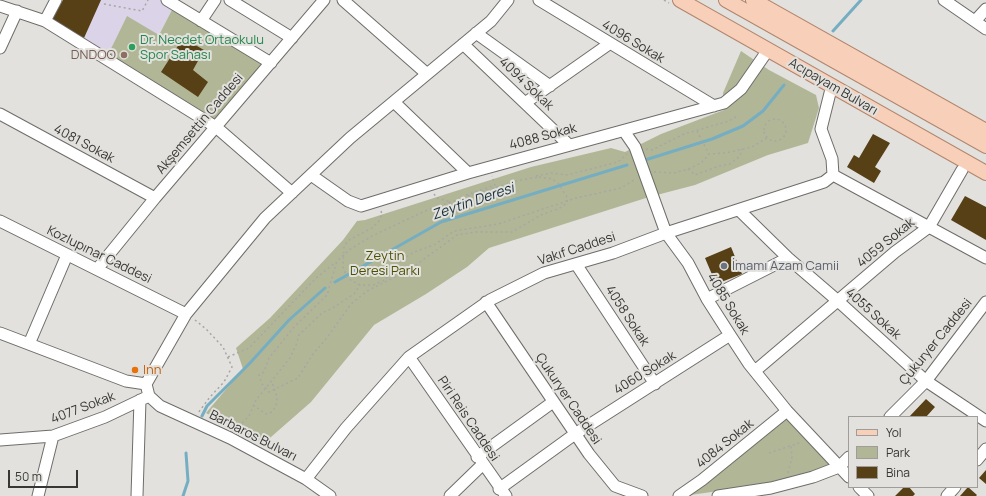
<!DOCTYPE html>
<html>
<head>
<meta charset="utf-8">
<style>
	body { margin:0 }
	#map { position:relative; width:986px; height:496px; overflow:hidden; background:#e2e1dd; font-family:Manrope,sans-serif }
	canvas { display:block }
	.legend { position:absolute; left:848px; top:416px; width:130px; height:72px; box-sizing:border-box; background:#e2e1dd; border:1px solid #9e9d9a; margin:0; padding:5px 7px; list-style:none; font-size:12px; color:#373735 }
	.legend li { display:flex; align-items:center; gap:8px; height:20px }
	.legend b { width:20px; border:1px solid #9e9d9a }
	.scale { position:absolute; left:8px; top:470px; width:70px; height:18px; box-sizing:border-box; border:2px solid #373735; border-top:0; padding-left:5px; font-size:12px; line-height:14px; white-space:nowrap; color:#373735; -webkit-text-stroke:3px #e2e1dd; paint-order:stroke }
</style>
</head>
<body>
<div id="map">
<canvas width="986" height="496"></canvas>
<ul class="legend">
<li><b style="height:5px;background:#f8cfb9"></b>Yol</li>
<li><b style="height:11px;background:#b1b796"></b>Park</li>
<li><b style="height:11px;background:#573f16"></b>Bina</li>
</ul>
<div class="scale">50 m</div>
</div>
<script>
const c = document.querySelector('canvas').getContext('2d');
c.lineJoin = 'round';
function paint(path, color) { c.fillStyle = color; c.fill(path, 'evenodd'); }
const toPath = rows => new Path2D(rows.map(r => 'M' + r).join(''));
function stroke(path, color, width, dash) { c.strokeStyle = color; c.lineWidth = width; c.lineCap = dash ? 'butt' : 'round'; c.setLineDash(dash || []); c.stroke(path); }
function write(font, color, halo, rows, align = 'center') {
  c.font = font + ' Manrope,sans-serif'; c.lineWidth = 4; c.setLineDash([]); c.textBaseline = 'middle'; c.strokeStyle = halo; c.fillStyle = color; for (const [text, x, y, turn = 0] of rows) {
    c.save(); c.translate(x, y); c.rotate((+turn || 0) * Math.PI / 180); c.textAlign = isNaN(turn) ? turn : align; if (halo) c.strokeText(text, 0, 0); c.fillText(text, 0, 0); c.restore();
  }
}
paint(toPath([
	[56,0,167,0,175,5,136,76,45,21]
]), '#dbd3e8');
paint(toPath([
	[173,8,264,63,216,124,106,59,127,16,159,35],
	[741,51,769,70,816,95,819,108,808,143,768,155,695,185,649,197,489,248,467,267,426,294,374,325,311,402,263,444,206,413,243,369,236,348,270,318,343,240,357,221,365,220,531,167,611,148,625,152,661,134,724,110,723,93],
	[788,416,829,461,830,466,827,468,754,486,683,496]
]), '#b1b796');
stroke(toPath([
	[833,31,861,0],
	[645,160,712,139,743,126,763,111,784,85],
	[335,282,441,222,627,165],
	[202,416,207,406,250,363,289,320,325,288],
	[183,496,188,481,186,453]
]), '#75aec2', 3);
paint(toPath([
	[63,0,101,0,84,38,51,21],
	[183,38,204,50,193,70,208,82,198,97,161,72],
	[873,134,890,143,875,167,881,171,874,183,847,167,854,155,859,158],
	[965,196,986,207,986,240,951,220],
	[731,247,742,274,716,284,705,258],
	[926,399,935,407,926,417,909,417],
	[986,470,986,484,979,478],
	[904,487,909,487,915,494,913,496,895,496],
	[968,487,977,495,976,496,960,496]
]), '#573f16');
const minor = toPath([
	[167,0,271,63],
	[230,0,292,38],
	[343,0,427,74],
	[539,0,714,106],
	[944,0,986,29],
	[0,6,45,21,216,127,292,193],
	[45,21,56,0],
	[201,21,215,0],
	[975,21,986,9],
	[476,33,550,86],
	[463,44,569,145],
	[0,48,17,11],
	[394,102,468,173],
	[525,103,609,44],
	[0,114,155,198],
	[624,131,635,147,666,233,688,263,707,299,730,335,749,364,787,411,849,477],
	[311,175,348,201,361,206,468,173,724,103,741,89,768,50],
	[833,175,986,258],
	[739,210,788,258,838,301,926,381,986,421],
	[0,221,186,314],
	[576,264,655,384],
	[98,268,155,198,324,0],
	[707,299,788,258],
	[486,302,589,454,615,486,642,496],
	[0,333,126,381,146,384],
	[29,344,67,255],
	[409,357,506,496],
	[755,371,895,252,929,227,962,170],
	[890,417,926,381,986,302],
	[0,440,53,436,105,417,149,396],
	[477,457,553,402],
	[977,460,986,449],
	[306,479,346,428,409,357,490,300,544,273,613,253,666,233,824,182,833,175,832,159,821,129,830,93,833,88],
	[859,487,868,496],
	[499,489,575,434,730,335],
	[38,496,53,436],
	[137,496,140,400],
	[330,496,306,479,230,438,160,406,149,396,146,384,186,314,265,218,350,138,491,21,508,0],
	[450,496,482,465],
	[679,496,702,480,787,411],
	[718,496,771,488,813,477,839,467,849,457],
	[947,496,955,487]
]);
const major = toPath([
	[680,0,986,173],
	[726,0,986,146],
	[753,0,986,131]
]);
stroke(minor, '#6e6d6a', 13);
stroke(major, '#b2856c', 16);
stroke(toPath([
	[664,0,669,3],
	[104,4,142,11,148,0],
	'764 130a11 11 0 1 1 22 0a11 11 0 1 1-22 0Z',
	[697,131,709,154],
	[646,149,652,150,684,134,729,121,739,115],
	[688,169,695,175,719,166,730,164,740,156,742,149],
	[654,172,674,173,688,169,701,163,709,154,726,153,752,147,767,138],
	[536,176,551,173,567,175,618,162,627,154],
	[539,177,552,179,558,183,567,197,567,203,560,208,541,215,512,232,476,232,457,235,409,270,367,291,351,304,326,339,313,354,298,378,269,392,262,384,259,375,264,372,269,358,294,327,327,295,337,261,349,250,372,236,425,211,468,196,520,180,539,177],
	[434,194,437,198,450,202],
	[466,195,495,185,492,176],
	[381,211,382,214,379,221,372,228,349,240,344,246,343,267,347,278,360,285,373,285,385,280,401,260,414,252,434,245,454,231,498,224,576,198,621,188,636,179],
	[195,320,206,329,223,347,232,367,224,382,210,397,198,413],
	[228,357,249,348,315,279,336,262],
	[253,405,266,414,272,412,276,406,277,397,272,382],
	[235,430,249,416,256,400,290,358,296,345,299,335,322,313,331,309,354,294,360,285],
	[769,453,802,442],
	[788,473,792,457,791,445]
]), '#a7a7a3', 1.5, [2, 3]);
stroke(minor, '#fff', 11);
stroke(major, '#f8cfb9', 14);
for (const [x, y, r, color] of [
	[132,47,4,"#2e9e5b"],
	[124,55,4,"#8d6e63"],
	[724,266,4,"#6b7280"],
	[135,370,4,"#e8710a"]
]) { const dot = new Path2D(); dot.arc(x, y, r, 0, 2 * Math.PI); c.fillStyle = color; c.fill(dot); stroke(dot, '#e2e1dd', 1.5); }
write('13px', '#27864d', '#e2e1dd', [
	["Dr. Necdet Ortaokulu",140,40],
	["Spor Sahası",140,55]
], 'left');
write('13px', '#373735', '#e2e1dd', [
	["4096 Sokak",633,42,31],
	["4094 Sokak",526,84,44],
	["Acıpayam Bulvarı",833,87,30],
	["Akşemsettin Caddesi",200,124,-50],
	["4088 Sokak",543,137,-15],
	["4081 Sokak",84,144,28],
	["4059 Sokak",886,243,-39],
	["Vakıf Caddesi",577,249,-18],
	["Kozlupınar Caddesi",99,255,26],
	["4085 Sokak",728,304,59],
	["4055 Sokak",873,314,42],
	["4058 Sokak",627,316,57],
	["Çukuryer Caddesi",936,342,-51],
	["4060 Sokak",645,373,-32],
	["Çukuryer Caddesi",568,399,56],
	["4077 Sokak",83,408,-21],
	["Piri Reis Caddesi",468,419,56],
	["Barbaros Bulvarı",253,436,27],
	["4084 Sokak",725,444,-39]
]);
write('13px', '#785e54', '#e2e1dd', [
	["DNDOO",116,55]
], 'right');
write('13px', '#4b5100', '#e2e1dd', [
	["Zeytin",385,256],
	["Deresi Parkı",385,271]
]);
write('13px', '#5b616d', '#e2e1dd', [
	["İmamı Azam Camii",732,266]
], 'left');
write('13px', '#c56008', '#e2e1dd', [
	["Inn",143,370]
], 'left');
write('italic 14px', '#14303a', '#e2e1dd', [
	["Zeytin Deresi",473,202,-19]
]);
</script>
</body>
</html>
